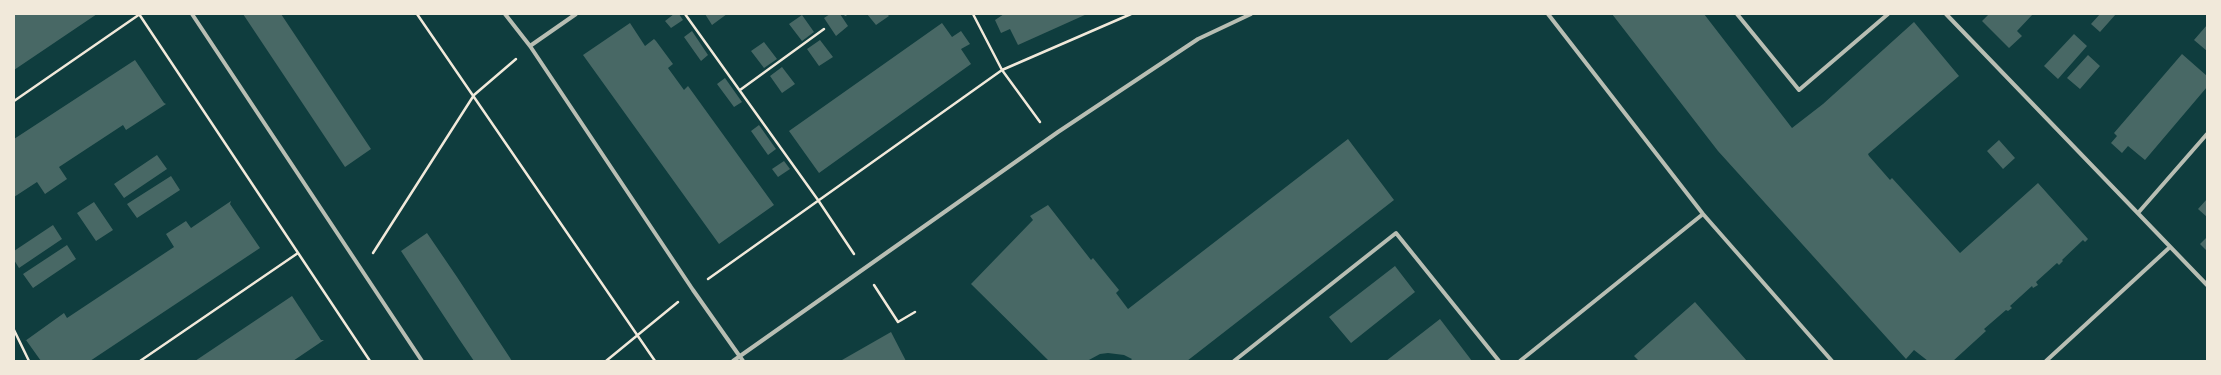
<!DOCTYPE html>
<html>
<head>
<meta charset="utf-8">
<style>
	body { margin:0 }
	#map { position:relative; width:2221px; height:375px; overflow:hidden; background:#0f3d3e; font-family:"Titillium Web",sans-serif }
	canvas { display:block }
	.frame { position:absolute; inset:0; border:15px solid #f1e9da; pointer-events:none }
</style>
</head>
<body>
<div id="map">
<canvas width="2221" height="375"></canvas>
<div class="frame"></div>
</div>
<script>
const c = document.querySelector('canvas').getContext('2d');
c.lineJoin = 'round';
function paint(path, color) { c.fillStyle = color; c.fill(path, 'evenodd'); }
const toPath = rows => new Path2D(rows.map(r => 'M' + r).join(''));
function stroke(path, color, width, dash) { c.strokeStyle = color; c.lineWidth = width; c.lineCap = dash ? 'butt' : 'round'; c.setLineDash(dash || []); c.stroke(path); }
paint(toPath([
	[14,14,97,14,14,70],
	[243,14,281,14,371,149,345,167],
	[674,14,679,14,683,20,671,28,665,21],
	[705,14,727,14,712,25],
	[830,14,840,14,848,26,836,36,824,18],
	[867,14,887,14,889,16,876,25],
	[1004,14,1087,14,1018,45,1010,29,1001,33,995,20],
	[1612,14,1704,14,1792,128,1823,104,1914,22,1959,76,1868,154,1869,156,1890,180,1892,178,1960,253,2038,183,2088,239,2085,242,2083,240,2062,260,2063,261,2059,265,2057,263,2036,282,2038,285,2033,288,2032,286,2010,306,2012,308,2008,311,2006,310,1984,329,1986,331,1953,361,1928,361,1914,350,1906,359,1718,151],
	[1989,14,2033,14,2017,31,2022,36,2009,48,1982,21],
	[2100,14,2116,14,2100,32,2091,24],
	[802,15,814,32,802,41,789,24],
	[630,23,645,46,654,39,656,41,673,64,668,68,684,90,688,86,774,205,719,244,583,55],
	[942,23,952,37,961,31,970,44,961,49,971,64,819,173,789,131],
	[2207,25,2207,51,2194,40],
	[692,31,708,55,701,61,684,37],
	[2074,34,2087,46,2058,79,2044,66],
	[820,40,833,57,819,66,807,49],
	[764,42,777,59,764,68,751,51],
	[2182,54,2207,76,2207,87,2145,160,2128,146,2122,153,2111,143,2117,136,2114,133],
	[2088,55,2100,66,2080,89,2067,78],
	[135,60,164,103,166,104,126,130,123,125,59,167,67,179,45,194,37,182,14,197,14,139],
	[782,67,795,84,782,93,770,76],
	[725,78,742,102,734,107,717,84],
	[759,125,776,149,768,155,751,131],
	[1348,139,1394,200,1187,361,1130,361,1132,359,1124,355,1108,353,1100,354,1087,361,1049,361,971,284,1033,220,1030,216,1048,205,1091,260,1093,258,1119,290,1116,293,1128,309],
	[1999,140,2015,158,2003,169,1987,151],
	[157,155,167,169,124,198,114,184],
	[784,161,790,169,778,177,772,169],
	[171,176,180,190,137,218,127,204],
	[2207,199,2207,217,2198,209],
	[231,201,230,204,260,248,90,361,41,361,26,340,25,341,64,313,67,318,174,247,166,234,186,221,191,228],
	[94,202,113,230,96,241,77,213],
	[53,225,62,239,19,268,14,260,14,251],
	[427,233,457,277,512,361,474,361,459,339,401,251],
	[2207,237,2207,251,2200,244],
	[67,245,76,259,33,288,23,274],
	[1395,266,1415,292,1351,343,1329,317],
	[292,296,321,340,324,340,293,361,195,361],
	[1695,302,1747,361,1639,361,1634,356],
	[1440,319,1472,361,1386,361],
	[891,332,906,361,843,361,842,360]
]), '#486865');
stroke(toPath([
	[139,14,370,361],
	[417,14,655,361],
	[685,14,818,200,854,254],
	[845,14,846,14],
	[973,14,1002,70,1040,122],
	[740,90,824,29],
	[14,101,140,14],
	[373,253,474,95,516,59],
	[708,279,1002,70,1131,14],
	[874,285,898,322,915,312],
	[14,330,29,361],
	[140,361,298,253],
	[606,361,678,302]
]), '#f1e9da', 2.5);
stroke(toPath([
	[192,14,422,361],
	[505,14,530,46,693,290,743,361],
	[1548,14,1703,214,1832,361],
	[1737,14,1799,90,1888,14],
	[1946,14,2207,285],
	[530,46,576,14],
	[2138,213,2207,134],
	[733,361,1058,132,1198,39,1251,14],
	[1234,361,1396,233,1499,361],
	[1520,361,1703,214],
	[2046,361,2170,247]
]), '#b8beb3', 4);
</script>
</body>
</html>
